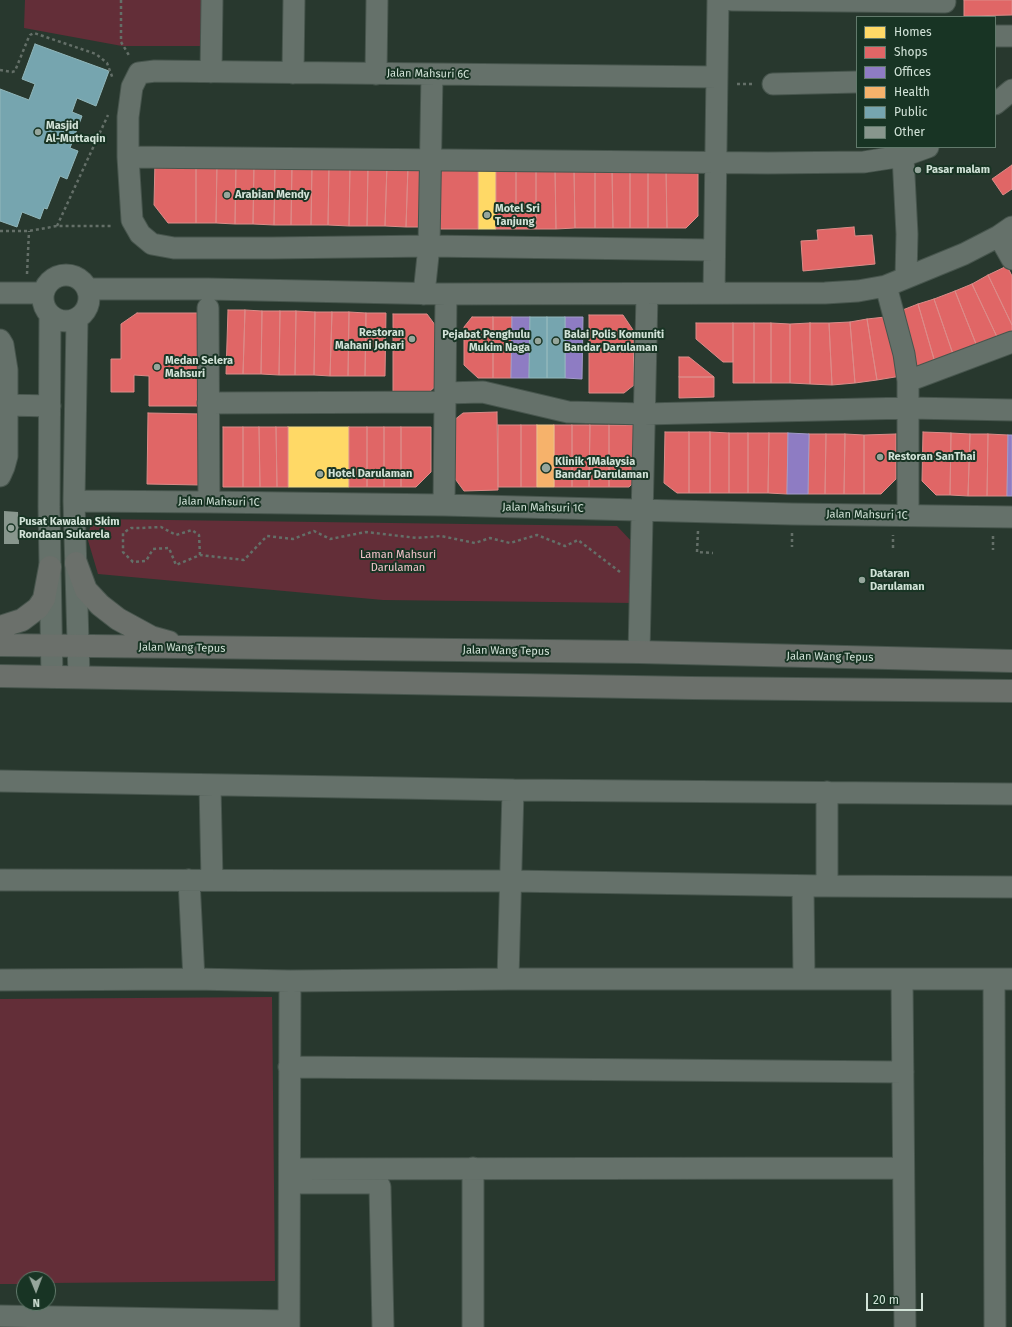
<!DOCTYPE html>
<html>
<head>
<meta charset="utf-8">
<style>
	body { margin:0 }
	#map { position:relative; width:1012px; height:1327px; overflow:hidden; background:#28382e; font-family:"Fira Sans",sans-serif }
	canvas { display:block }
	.legend { position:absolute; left:856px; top:16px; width:140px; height:132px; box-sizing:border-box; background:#183424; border:1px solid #627a6c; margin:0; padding:5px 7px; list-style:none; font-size:12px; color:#d1e2d7 }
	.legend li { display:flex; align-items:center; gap:8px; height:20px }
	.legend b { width:20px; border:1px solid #627a6c }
	.north { position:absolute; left:16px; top:1271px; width:40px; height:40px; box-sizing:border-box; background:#183424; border:1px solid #627a6c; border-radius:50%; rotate:179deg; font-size:11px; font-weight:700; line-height:16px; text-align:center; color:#d1e2d7 }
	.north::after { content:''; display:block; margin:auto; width:14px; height:18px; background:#96a69c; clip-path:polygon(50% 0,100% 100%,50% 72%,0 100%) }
	.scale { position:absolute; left:866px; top:1293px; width:57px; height:18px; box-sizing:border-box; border:2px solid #d1e2d7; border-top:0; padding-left:5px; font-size:12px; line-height:14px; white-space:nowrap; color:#d1e2d7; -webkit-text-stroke:3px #183424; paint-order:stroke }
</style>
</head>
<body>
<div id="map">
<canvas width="1012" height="1327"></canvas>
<ul class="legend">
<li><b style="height:11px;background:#ffd966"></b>Homes</li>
<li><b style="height:11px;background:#e06666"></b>Shops</li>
<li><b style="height:11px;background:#8e7cc3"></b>Offices</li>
<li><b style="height:11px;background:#f6b26b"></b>Health</li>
<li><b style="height:11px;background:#76a5af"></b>Public</li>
<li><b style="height:11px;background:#88968d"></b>Other</li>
</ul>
<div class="north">N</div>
<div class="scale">20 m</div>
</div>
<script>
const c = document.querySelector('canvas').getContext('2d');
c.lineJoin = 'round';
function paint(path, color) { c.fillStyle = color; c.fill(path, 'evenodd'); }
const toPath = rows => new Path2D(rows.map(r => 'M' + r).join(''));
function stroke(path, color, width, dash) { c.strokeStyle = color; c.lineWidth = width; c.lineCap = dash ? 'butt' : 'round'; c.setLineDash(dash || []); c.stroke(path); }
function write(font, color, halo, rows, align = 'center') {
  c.font = font + ' "Fira Sans",sans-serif'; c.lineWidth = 4; c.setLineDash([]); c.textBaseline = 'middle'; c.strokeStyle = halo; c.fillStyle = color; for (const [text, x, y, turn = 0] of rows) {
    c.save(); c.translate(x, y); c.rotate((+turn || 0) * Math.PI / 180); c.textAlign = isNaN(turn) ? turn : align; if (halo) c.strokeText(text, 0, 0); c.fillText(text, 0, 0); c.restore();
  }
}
paint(toPath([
	[25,0,203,0,203,46,122,46,24,28],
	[93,519,617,526,634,544,634,603,383,600,98,574,87,537],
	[272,997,275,1281,48,1283,48,1279,24,1279,24,1284,0,1284,0,999]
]), '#632e38');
const homes = toPath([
	[478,168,496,168,496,229,478,229,478,168],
	[288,427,349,427,349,487,288,487,288,427]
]);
paint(homes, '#ffd966');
stroke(homes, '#f1dc88', 1);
const shops = toPath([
	[964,0,1012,0,1012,15,964,16,964,0],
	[155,161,196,162,196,223,168,223,154,205,155,161],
	[196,162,217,162,216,223,196,223,196,162],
	[217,162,236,163,235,224,216,223,217,162],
	[236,163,254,163,253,224,235,224,236,163],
	[254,163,275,164,274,225,253,224,254,163],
	[275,164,292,164,291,225,274,225,275,164],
	[292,164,312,164,311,225,291,225,292,164],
	[312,164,329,165,328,225,311,225,312,164],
	[329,165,350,165,349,226,328,225,329,165],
	[350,165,368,165,367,226,349,226,350,165],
	[368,165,387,165,385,226,367,226,368,165],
	[387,165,408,166,406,227,385,226,387,165],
	[1012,165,1012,189,1003,195,992,179,1012,165],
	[408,166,426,166,425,227,406,227,408,166],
	[595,167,595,228,575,228,574,168,595,167],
	[595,167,612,167,613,228,595,228,595,167],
	[612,167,630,167,630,228,613,228,612,167],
	[630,167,648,167,648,228,630,228,630,167],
	[648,167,666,167,667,228,648,228,648,167],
	[666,167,698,167,698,216,686,228,667,228,666,167],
	[438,168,478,168,478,229,438,229,438,168],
	[496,168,516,168,516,229,496,229,496,168],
	[516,168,536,168,536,229,516,229,516,168],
	[536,168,555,168,556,229,536,229,536,168],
	[555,168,574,168,575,228,556,229,555,168],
	[854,227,855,236,872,235,875,264,803,271,801,241,818,240,817,230,854,227],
	[1007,266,1012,276,1012,325,988,275,1007,266],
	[988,275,1012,325,1012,333,998,339,972,284,988,275],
	[972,284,998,339,978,349,955,291,972,284],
	[955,291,978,349,954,357,934,299,955,291],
	[934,299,954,357,936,366,918,304,934,299],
	[918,304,936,366,917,371,900,311,918,304],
	[228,310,245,310,243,374,226,374,228,310],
	[245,310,262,311,261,374,243,374,245,310],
	[262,311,280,311,279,375,261,374,262,311],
	[280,311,296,311,295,375,279,375,280,311],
	[296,311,315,312,314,375,295,375,296,311],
	[315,312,332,312,330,376,314,375,315,312],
	[332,312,349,312,348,376,330,376,332,312],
	[349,312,366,313,365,376,348,376,349,312],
	[137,313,203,313,203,406,149,406,149,376,134,375,134,392,111,392,111,359,121,359,121,324,137,313],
	[366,313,386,313,385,376,365,376,366,313],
	[393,314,427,314,438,329,438,384,428,393,393,393,393,314],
	[589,315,623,315,633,330,634,385,624,393,589,393,589,315],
	[472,317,493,317,493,378,478,378,464,365,464,327,472,317],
	[493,317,512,317,511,378,493,378,493,317],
	[885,317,901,376,877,380,867,319,885,317],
	[867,319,877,380,855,383,850,322,867,319],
	[850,322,855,383,832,385,829,323,850,322],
	[696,323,733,323,733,362,723,362,696,339,696,323],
	[733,323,754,323,754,383,733,383,733,323],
	[754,323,771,323,771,383,754,383,754,323],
	[771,323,790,324,790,383,771,383,771,323],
	[810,323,829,323,832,385,810,384,810,323],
	[810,323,810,384,790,383,790,324,810,323],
	[679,357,689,357,714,377,679,377,679,357],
	[679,377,714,377,714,397,679,398,679,377],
	[497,412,498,490,464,491,453,476,453,421,463,413,497,412],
	[148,413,201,414,200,485,147,484,148,413],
	[498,425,521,425,521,487,498,487,498,425],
	[521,425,537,425,537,487,521,487,521,425],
	[554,425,572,425,572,487,554,487,554,425],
	[572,425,590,425,589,487,572,487,572,425],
	[590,425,609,425,609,487,589,487,590,425],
	[609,425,641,425,641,475,629,487,609,487,609,425],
	[223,427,243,427,243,487,223,487,223,427],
	[243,427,259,427,260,487,243,487,243,427],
	[259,427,276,427,277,487,260,487,259,427],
	[276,427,288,427,288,487,277,487,276,427],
	[349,427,367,427,367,487,349,487,349,427],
	[367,427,384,427,384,487,367,487,367,427],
	[384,427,401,427,401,487,384,487,384,427],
	[401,427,431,427,431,472,416,487,401,487,401,427],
	[665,432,689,432,689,493,677,493,664,483,665,432],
	[689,432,710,432,710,493,689,493,689,432],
	[710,432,729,433,729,493,710,493,710,432],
	[923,432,951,433,950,495,936,495,922,481,923,432],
	[729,433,748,433,748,493,729,493,729,433],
	[748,433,769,433,768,493,748,493,748,433],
	[769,433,788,433,787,494,768,493,769,433],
	[951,433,970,434,968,496,950,495,951,433],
	[809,434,826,434,825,494,808,494,809,434],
	[826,434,845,434,844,494,825,494,826,434],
	[845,434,864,435,864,494,844,494,845,434],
	[896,434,896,479,881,494,864,494,864,435,896,434],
	[970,434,988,434,987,496,968,496,970,434],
	[988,434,1008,435,1007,496,987,496,988,434]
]);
paint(shops, '#e06666');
stroke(shops, '#dc8b88', 1);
const offices = toPath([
	[512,317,530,317,529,378,511,378,512,317],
	[565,317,583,317,582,379,565,378,565,317],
	[788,433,809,434,808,494,787,494,788,433],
	[1008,435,1012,435,1012,496,1007,496,1008,435]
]);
paint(offices, '#8e7cc3');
stroke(offices, '#a29bc9', 1);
const health = toPath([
	[537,425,554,425,554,487,537,487,537,425]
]);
paint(health, '#f6b26b');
stroke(health, '#ebc08b', 1);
const public = toPath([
	[35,44,109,71,96,106,77,98,72,112,82,116,70,148,78,151,67,179,60,176,47,209,44,208,40,219,22,212,17,227,0,221,0,89,29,100,35,84,22,79,35,44],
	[530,317,547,317,547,378,529,378,530,317],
	[547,317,565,317,565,378,547,378,547,317]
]);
paint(public, '#76a5af');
stroke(public, '#91b7bb', 1);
paint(toPath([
	[4,511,18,512,19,544,4,544]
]), '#88968d');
const minor = toPath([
	[732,0,945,2],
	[995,36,1012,36],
	[211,72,212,0],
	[293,73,294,0],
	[376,74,377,0],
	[773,84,857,82],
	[995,104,1012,90],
	[903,156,907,234,906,277],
	[128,157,768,163,864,162,903,156,928,147],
	[999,236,1012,259],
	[714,250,429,246,272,248,174,248,152,244,140,234,132,220,128,157,128,117,132,87,139,73,155,71,717,77],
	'43 298a23 23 0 1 1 46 0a23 23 0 1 1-46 0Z',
	[886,286,904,354,908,381,908,515],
	[88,289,208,289,446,294,825,293,858,291,886,286,964,254,999,236,1012,227],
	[0,293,43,293],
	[714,293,718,0],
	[424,294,429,246,432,74],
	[208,308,209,502],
	[50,315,49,507,52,677],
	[77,319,74,501,79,677],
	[0,340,3,345,7,370,7,456,4,467,0,476],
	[908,381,1012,342],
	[445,393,483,392,568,412,644,414,909,408,1012,410],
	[208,403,445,402],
	[7,405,50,406],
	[74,501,209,502,444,505,792,514,1012,517],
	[444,505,446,294],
	[639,652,647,294],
	[0,781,513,790,1012,794],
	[210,785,212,880],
	[827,792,827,886],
	[0,880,510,881,827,886,1012,887],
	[189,880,194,979],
	[803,886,804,979],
	[508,979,513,790],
	[902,979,905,1327],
	[994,979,995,1327],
	[0,980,194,979,290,981,508,979,1012,979],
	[289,1067,903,1072],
	[290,1169,903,1168],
	[290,1183,378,1183,380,1187,383,1327],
	[0,1316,289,1321],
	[289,1327,290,981],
	[473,1327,473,1168]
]);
const major = toPath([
	[76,563,86,590,100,605,118,619,151,637,169,642],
	[0,627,22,620,38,608,44,599,50,567],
	[0,645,639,652,1012,661],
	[0,676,692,688,1012,691]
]);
stroke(minor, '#47554d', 23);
stroke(major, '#47554d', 24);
stroke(toPath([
	[121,0,121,42,130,57],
	[0,70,12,72,15,71,28,39,30,35,34,33,96,54,107,63,113,79],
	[737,84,754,84],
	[57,226,108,115],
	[0,231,29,231,57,226,113,226],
	[27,274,29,231],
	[698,531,697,552,713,553],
	[792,533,792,547],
	[993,536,993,550],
	[893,548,893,535],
	[200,555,199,535,192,530,176,535,161,527,140,528,131,528,123,533,123,552,133,562,146,561,153,549,169,548,176,565,200,555,244,560,267,536,293,539,314,531,330,539,366,532,417,538,441,536,475,543,490,538,510,543,537,535,565,546,578,540,620,572]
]), '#646f68', 2.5, [3, 3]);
stroke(minor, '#65716a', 21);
stroke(major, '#6b706b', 22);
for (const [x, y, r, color] of [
	[38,132,4,"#96a69c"],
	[918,170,4,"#96a69c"],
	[227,195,4,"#96a69c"],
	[487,215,4,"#96a69c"],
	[412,339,4,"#96a69c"],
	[538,341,4,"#96a69c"],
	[556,341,4,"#96a69c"],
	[157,367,4,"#96a69c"],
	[880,457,4,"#96a69c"],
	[546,468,5,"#96a69c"],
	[320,474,4,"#96a69c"],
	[11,528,4,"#96a69c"],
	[862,580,4,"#96a69c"]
]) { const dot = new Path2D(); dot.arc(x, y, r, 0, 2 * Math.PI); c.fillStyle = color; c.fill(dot); stroke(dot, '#183424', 1.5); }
write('11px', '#d1e2d7', '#183424', [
	["Jalan Mahsuri 6C",428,74,1],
	["Jalan Mahsuri 1C",219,502,1],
	["Jalan Mahsuri 1C",543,508,1],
	["Jalan Mahsuri 1C",867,515,1],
	["Jalan Wang Tepus",182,648,1],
	["Jalan Wang Tepus",506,651,1],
	["Jalan Wang Tepus",830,657,1]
]);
write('bold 11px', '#d1e2d7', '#183424', [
	["Masjid",46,126],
	["Al-Muttaqin",46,139],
	["Pasar malam",926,170],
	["Arabian Mendy",235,195],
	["Motel Sri",495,209],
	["Tanjung",495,222],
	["Restoran",404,333,"right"],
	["Mahani Johari",404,346,"right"],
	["Pejabat Penghulu",530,335,"right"],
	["Mukim Naga",530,348,"right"],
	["Balai Polis Komuniti",564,335],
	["Bandar Darulaman",564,348],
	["Medan Selera",165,361],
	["Mahsuri",165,374],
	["Restoran SanThai",888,457],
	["Klinik 1Malaysia",555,462],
	["Bandar Darulaman",555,475],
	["Hotel Darulaman",328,474],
	["Pusat Kawalan Skim",19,522],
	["Rondaan Sukarela",19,535],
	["Dataran",870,574],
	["Darulaman",870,587]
], 'left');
write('11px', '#f4c4cb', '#183424', [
	["Laman Mahsuri",398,555],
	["Darulaman",398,568]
]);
</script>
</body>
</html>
